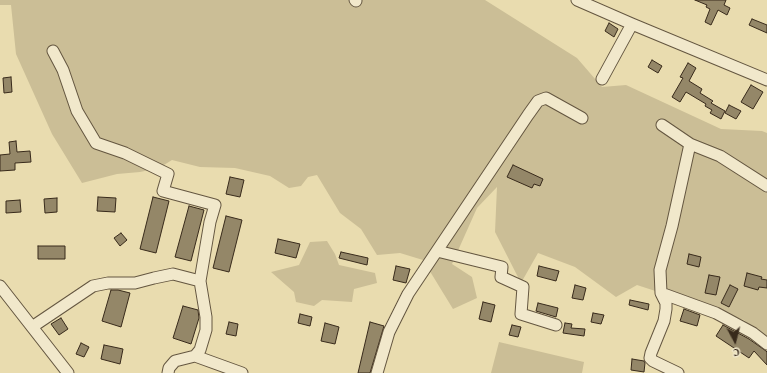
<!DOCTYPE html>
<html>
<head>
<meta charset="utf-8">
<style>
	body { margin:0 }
	#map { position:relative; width:767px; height:373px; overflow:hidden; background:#e9dcaf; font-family:"Gentium Book Plus",serif }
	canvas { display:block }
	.north { position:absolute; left:715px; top:321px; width:40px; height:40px; -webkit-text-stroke:3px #f1e8cb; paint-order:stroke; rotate:173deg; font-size:11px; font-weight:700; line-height:16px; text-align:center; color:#382a1b }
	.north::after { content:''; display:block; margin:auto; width:14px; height:18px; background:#382a1b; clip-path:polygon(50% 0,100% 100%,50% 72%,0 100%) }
</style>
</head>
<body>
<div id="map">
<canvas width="767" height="373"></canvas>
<div class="north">С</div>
</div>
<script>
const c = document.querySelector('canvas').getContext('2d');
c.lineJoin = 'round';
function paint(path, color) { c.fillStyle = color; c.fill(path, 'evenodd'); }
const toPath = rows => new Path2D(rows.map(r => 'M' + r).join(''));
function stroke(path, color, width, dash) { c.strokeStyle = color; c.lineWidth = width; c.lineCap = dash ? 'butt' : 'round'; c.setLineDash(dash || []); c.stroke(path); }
paint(toPath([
	[0,0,485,0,577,58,602,87,626,85,721,129,762,131,767,133,767,342,744,320,637,285,616,297,575,267,538,253,521,283,495,232,497,187,477,208,452,264,472,277,477,298,453,309,423,260,400,253,377,255,361,229,340,213,317,175,308,177,301,186,289,188,270,176,235,168,200,167,172,160,159,168,140,172,117,174,82,183,52,134,16,54,11,5,0,5],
	[327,241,335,254,339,265,375,273,377,283,354,289,352,302,322,300,314,306,296,302,294,292,271,272,299,265,310,242],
	[499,342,584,362,582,373,491,373]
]), '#cbbe96');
const building = toPath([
	[695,0,726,0,724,5,730,8,727,15,718,10,711,25,705,22,710,9,706,7,707,5,695,0],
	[752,19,767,25,767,33,749,25,752,19],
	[609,23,618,29,614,37,605,31,609,23],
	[652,60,662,66,658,73,648,67,652,60],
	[688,63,696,68,689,81,702,89,700,93,713,101,711,103,725,111,721,119,710,113,712,110,705,106,706,104,686,92,680,102,672,97,683,78,680,77,688,63],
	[11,77,12,92,4,93,3,78,11,77],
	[751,85,763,92,753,109,741,102,751,85],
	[729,105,741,111,736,119,725,113,729,105],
	[16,141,17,152,30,151,31,162,15,163,15,170,0,171,0,155,10,154,9,142,16,141],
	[513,165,543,179,540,186,534,184,532,188,507,177,513,165],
	[230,177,244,180,240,197,226,194,230,177],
	[98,197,116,198,115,212,97,211,98,197],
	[153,197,169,201,156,253,140,249,153,197],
	[57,198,57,212,45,213,44,199,57,198],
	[20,200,21,212,6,213,6,201,20,200],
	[189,206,204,210,191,261,175,257,189,206],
	[226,216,242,220,229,272,213,268,226,216],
	[121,233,127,240,120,246,114,238,121,233],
	[278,239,300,244,296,258,275,253,278,239],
	[38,246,65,246,65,259,38,259,38,246],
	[341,252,368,258,367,265,339,258,341,252],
	[689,254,701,257,699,267,687,264,689,254],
	[396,266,410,269,406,283,393,280,396,266],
	[539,266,559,271,556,281,537,276,539,266],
	[747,273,762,277,761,279,767,280,767,288,759,287,758,290,744,286,747,273],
	[709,275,720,277,716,295,705,293,709,275],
	[575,285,586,288,583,300,572,298,575,285],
	[730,285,738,289,729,307,721,303,730,285],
	[111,290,118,290,130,293,121,327,102,321,111,290],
	[630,300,649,304,648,310,629,305,630,300],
	[483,302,495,305,491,322,479,319,483,302],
	[538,303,558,308,556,317,536,311,538,303],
	[183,306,198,310,199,318,191,344,173,338,183,306],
	[684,309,700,315,697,326,680,321,684,309],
	[593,313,604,315,601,324,591,322,593,313],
	[300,314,312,317,310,326,298,323,300,314],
	[61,318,68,329,59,335,51,324,61,318],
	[229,322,238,324,236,336,226,334,229,322],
	[370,322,384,326,370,373,358,373,370,322],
	[325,323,339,327,335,344,321,341,325,323],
	[565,323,572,324,571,328,585,329,584,336,563,333,565,323],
	[512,325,521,327,518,337,509,335,512,325],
	[723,325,749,339,766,351,767,352,767,365,754,351,749,358,716,336,723,325],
	[81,343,89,347,84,357,76,354,81,343],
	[104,345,123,349,120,364,101,359,104,345],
	[632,359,644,361,645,363,644,372,631,370,632,359]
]);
paint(building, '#948768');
stroke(building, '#382a1b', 1);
const minor = toPath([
	[355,0,356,1],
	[577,0,632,24,767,80],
	[53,51,63,70,77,111,96,143,125,153,168,174,163,191,215,205,210,222,200,281,206,317,206,330,200,350,195,356,175,361,169,368,168,373],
	[602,79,632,24],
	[662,125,690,144,672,226,660,270,661,293,666,303,666,309,664,321,651,353,650,358,653,361,678,373],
	[690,144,720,156,767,186],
	[437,251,502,267,501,277,523,287,521,314,556,325],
	[0,286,68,373],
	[661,293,716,313,753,333,767,344],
	[32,327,93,286,108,283,135,283,154,278,173,274,200,281],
	[195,356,242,373],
	[377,373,389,332,408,294,528,115,538,101,546,98,582,118]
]);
stroke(minor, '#645640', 13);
stroke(minor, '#f1e8cb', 11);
</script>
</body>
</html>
